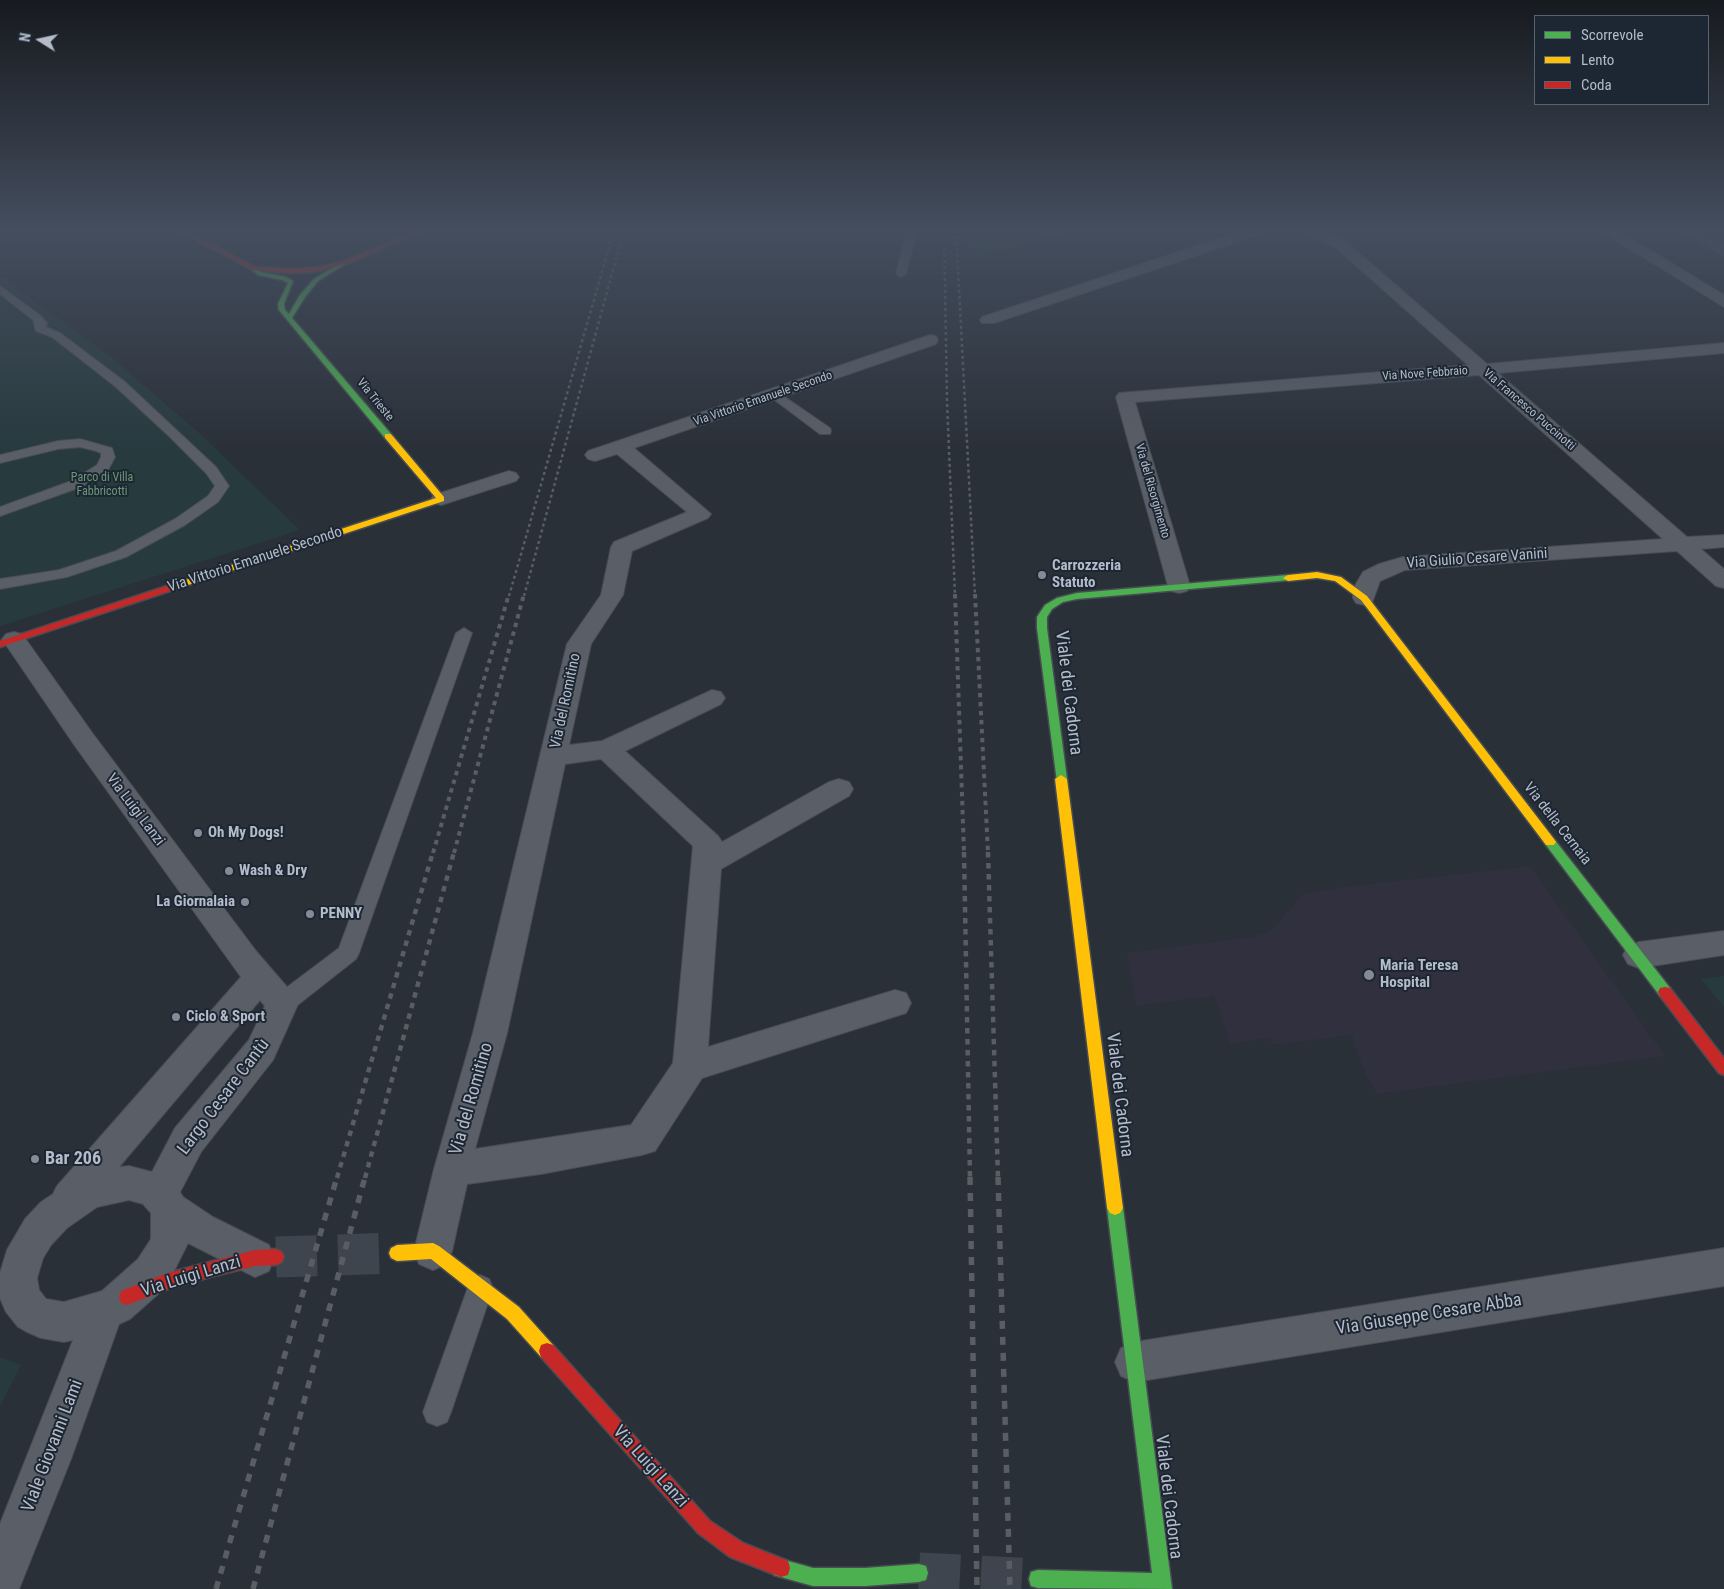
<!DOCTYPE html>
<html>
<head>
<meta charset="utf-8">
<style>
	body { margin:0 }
	#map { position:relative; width:1724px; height:1589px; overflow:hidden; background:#2a3038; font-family:"Roboto Condensed",sans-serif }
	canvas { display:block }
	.legend { position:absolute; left:1534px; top:15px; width:175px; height:90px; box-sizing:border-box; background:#1d2633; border:1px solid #59626f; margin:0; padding:6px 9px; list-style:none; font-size:15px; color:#b4bcc9 }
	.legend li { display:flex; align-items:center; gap:10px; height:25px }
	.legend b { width:25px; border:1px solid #59626f }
	.north { position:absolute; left:15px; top:15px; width:50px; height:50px; -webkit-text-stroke:4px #1d2633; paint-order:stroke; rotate:280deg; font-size:14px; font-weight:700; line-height:20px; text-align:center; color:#b4bcc9 }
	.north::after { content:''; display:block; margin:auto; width:18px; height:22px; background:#b4bcc9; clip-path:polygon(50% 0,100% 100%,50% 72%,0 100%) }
</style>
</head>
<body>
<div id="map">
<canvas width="1724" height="1589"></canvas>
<ul class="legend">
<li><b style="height:6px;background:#4caf50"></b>Scorrevole</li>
<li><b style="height:6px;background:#ffc107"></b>Lento</li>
<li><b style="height:6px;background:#c62828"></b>Coda</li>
</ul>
<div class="north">N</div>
</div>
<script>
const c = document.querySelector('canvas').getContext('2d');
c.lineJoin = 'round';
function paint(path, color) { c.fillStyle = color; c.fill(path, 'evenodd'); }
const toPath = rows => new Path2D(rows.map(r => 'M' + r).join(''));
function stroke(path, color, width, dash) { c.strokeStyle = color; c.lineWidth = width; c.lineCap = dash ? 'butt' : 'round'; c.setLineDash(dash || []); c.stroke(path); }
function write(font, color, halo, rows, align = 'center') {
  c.font = font + ' "Roboto Condensed",sans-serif'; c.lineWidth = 4; c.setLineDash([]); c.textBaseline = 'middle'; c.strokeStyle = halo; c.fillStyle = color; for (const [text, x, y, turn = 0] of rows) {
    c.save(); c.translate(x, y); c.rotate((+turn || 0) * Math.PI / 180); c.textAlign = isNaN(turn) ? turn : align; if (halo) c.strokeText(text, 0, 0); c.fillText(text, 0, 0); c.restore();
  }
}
paint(toPath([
	[1530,866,1665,1056,1377,1094,1363,1068,1352,1035,1273,1045,1269,1038,1230,1044,1214,996,1137,1006,1127,953,1251,937,1270,932,1303,894,1335,888]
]), '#31303e');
paint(toPath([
	[970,230,1073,230,970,262],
	[0,276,111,357,198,432,300,530,0,626],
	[1724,976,1724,1007,1701,979],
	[0,1357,21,1365,0,1406]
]), '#273a3e');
paint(toPath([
	[1678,230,1700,230,1724,244,1724,257]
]), '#384963');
stroke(toPath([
	[276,1257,397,1253],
	[919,1573,1038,1579]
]), '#3f454e', 41, [41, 21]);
const lane = toPath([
	[907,230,917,230,906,274,901,277,896,274,907,230],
	[0,286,41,316,47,323,46,327,60,333,124,381,216,467,229,486,218,502,185,525,126,557,67,577,0,589,0,579,59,570,116,551,175,519,208,496,215,486,206,473,171,438,116,387,52,337,36,331,33,320,0,294,0,286],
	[776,391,830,428,831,431,830,434,820,434,772,398,770,395,772,392,776,391],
	[80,439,112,448,115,457,108,470,81,487,0,516,0,507,71,481,97,465,101,457,101,453,96,451,80,447,58,449,0,463,0,455,58,441,80,439],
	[464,628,472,633,359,953,356,959,290,1011,282,1013,274,1011,271,1004,274,997,339,948,456,633,464,628],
	[480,1275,489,1279,493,1288,451,1412,447,1422,437,1426,427,1422,423,1412,471,1279,480,1275]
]);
const street = toPath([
	[1244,230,1266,230,1264,233,994,323,982,323,980,320,982,317,1244,230],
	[1298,230,1319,230,1345,241,1487,364,1724,343,1724,353,1498,373,1687,537,1724,535,1724,547,1701,549,1724,569,1724,588,1716,586,1677,551,1405,570,1380,581,1372,603,1364,605,1356,603,1353,598,1353,589,1363,572,1379,564,1403,557,1663,539,1479,375,1135,402,1190,586,1187,591,1179,593,1171,591,1168,586,1116,397,1119,393,1468,365,1335,247,1298,230],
	[1599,230,1617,230,1724,295,1724,307,1599,230],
	[930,335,936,336,938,340,936,344,634,448,711,514,708,518,632,551,623,595,591,644,569,745,602,741,712,690,721,692,725,698,721,704,625,751,718,836,722,842,829,782,839,779,849,782,853,789,849,796,721,869,708,1047,895,990,906,993,911,1003,906,1013,702,1078,655,1151,642,1155,541,1174,467,1184,452,1251,447,1264,433,1270,419,1264,414,1251,434,1169,473,1033,567,644,601,595,611,547,614,542,687,512,617,454,595,461,588,459,585,455,588,451,930,335],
	[601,759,693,846,673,1063,631,1125,475,1149,507,1033,565,764,601,759],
	[509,471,516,473,519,477,516,481,441,505,434,503,431,499,434,495,509,471],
	[14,632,22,634,93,734,256,951,293,994,298,1004,273,1060,201,1152,180,1192,183,1197,213,1217,269,1245,274,1258,269,1271,255,1277,188,1243,166,1287,130,1319,119,1324,71,1459,19,1589,0,1589,0,1524,73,1340,64,1342,41,1338,27,1332,18,1327,6,1312,0,1298,0,1273,7,1250,25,1219,41,1202,53,1194,57,1186,241,977,75,746,2,639,6,634,14,632],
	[260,1000,265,1006,249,1040,175,1128,152,1172,129,1166,119,1167,260,1000],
	[129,1200,143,1204,151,1213,151,1239,138,1259,102,1291,64,1302,46,1299,39,1290,37,1278,43,1258,51,1245,67,1228,97,1207,129,1200],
	[1724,931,1724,955,1639,968,1628,964,1623,955,1628,946,1639,942,1724,931],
	[1724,1248,1724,1286,1135,1382,1121,1376,1115,1362,1121,1348,1135,1342,1724,1248]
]);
const fast = toPath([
	[342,262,347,263,318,281,305,297,292,318,391,434,391,438,385,438,279,310,278,304,288,283,282,280,258,275,251,269,256,268,262,272,286,277,293,281,284,304,285,310,289,314,300,295,314,279,342,262],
	[1288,575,1293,578,1291,580,1077,599,1063,602,1052,609,1047,617,1047,628,1067,779,1065,782,1057,782,1037,628,1037,617,1045,605,1057,598,1077,593,1288,575],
	[1550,838,1554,839,1670,988,1672,992,1670,996,1665,997,1660,996,1546,845,1544,842,1546,839,1550,838],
	[1115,1201,1120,1203,1123,1208,1172,1589,1038,1588,1031,1586,1029,1579,1031,1572,1038,1570,1152,1573,1107,1208,1110,1203,1115,1201],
	[781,1559,813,1568,865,1568,919,1564,926,1566,928,1573,926,1580,919,1582,865,1586,813,1586,774,1575,772,1568,774,1561,781,1559]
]);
const slow = toPath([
	[385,434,391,434,444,497,444,501,182,587,176,587,176,583,436,498,385,438,385,434],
	[1317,572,1341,577,1367,596,1554,839,1556,842,1554,845,1546,845,1361,600,1335,581,1317,578,1288,581,1283,578,1288,575,1317,572],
	[1061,775,1067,779,1123,1208,1120,1213,1115,1215,1110,1213,1107,1208,1055,779,1061,775],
	[433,1243,439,1246,519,1307,553,1345,555,1351,553,1357,547,1359,541,1357,507,1319,431,1259,397,1261,391,1258,389,1253,391,1248,397,1245,433,1243]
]);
const jam = toPath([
	[177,230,185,230,255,267,290,269,314,268,342,262,418,230,427,230,346,264,314,272,290,273,252,270,177,230],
	[179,582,182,583,182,587,0,647,0,641,179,582],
	[1665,987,1670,988,1724,1058,1724,1075,1719,1073,1660,996,1658,992,1660,988,1665,987],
	[276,1249,282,1252,284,1257,282,1262,276,1265,255,1266,210,1277,168,1289,127,1305,121,1303,119,1297,121,1291,168,1273,255,1250,276,1249],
	[547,1343,553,1345,710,1521,743,1543,788,1561,790,1568,788,1575,781,1577,730,1557,698,1533,541,1357,539,1351,541,1345,547,1343]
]);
stroke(lane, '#484c53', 2);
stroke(street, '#484c53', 2);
stroke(fast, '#484c53', 3);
stroke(slow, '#484c53', 3);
stroke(jam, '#484c53', 3);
paint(lane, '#5a5e66');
paint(street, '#5a5e66');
paint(fast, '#4caf50');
paint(slow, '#ffc107');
paint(jam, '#c62828');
stroke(toPath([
	[944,230,947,401,955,596],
	[956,230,975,596],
	[509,596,614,230],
	[524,596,624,230]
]), '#595d64', 2.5, [3, 3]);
stroke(toPath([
	[955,594,964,853],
	[975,594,988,853],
	[433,853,509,594],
	[454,853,524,594]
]), '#595d64', 4, [4.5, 4.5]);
stroke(toPath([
	[964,852,970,1178],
	[988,852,998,1178],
	[337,1178,433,852],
	[365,1178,454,852]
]), '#595d64', 4.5, [5.5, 5.5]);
stroke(toPath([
	[970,1177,977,1589],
	[998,1177,1010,1589],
	[216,1589,337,1177],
	[253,1589,365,1177]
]), '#595d64', 5.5, [8, 8]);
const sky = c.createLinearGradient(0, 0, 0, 453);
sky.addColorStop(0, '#171a1f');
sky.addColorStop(0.51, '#444e5e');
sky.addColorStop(1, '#444e5e00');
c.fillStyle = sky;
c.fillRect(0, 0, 1724, 453);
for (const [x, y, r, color] of [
	[1042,575,5,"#848b96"],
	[198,833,5,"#848b96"],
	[229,871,5,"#848b96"],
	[245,902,5,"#848b96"],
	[310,914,5,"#848b96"],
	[1369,975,6,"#848b96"],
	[176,1017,5,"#848b96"],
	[35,1159,5,"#848b96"]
]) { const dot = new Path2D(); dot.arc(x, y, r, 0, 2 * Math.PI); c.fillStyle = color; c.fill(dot); stroke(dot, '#1d2633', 2); }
write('12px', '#b4bcc9', '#1d2633', [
	["Via Nove Febbraio",1425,374,-4],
	["Via Vittorio Emanuele Secondo",763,399,-19],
	["Via Trieste",375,400,51],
	["Via Francesco Puccinotti",1529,410,41],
	["Via del Risorgimento",1152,491,74]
]);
write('12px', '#6b9a76', '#1d2633', [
	["Parco di Villa",102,478],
	["Fabbricotti",102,492]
]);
write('15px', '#b4bcc9', '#1d2633', [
	["Via Giulio Cesare Vanini",1477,559,-4],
	["Via Vittorio Emanuele Secondo",255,560,-18],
	["Via del Romitino",566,701,-78],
	["Via Luigi Lanzi",135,810,53],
	["Via della Cernaia",1557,824,52]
]);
write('bold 15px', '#b4bcc9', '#1d2633', [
	["Carrozzeria",1052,566],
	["Statuto",1052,583],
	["Oh My Dogs!",208,833],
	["Wash & Dry",239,871],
	["La Giornalaia",235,902,"right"],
	["PENNY",320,914],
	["Maria Teresa",1380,966],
	["Hospital",1380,983],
	["Ciclo & Sport",186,1017]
], 'left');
write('18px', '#b4bcc9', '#1d2633', [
	["Viale dei Cadorna",1068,693,83],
	["Viale dei Cadorna",1119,1095,83],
	["Largo Cesare Cantù",224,1097,-53],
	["Via del Romitino",472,1099,-74],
	["Via Luigi Lanzi",191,1277,-17],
	["Via Giuseppe Cesare Abba",1429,1315,-9],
	["Viale Giovanni Lami",53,1446,-69],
	["Via Luigi Lanzi",650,1467,48],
	["Viale dei Cadorna",1168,1497,83]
]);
write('bold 18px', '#b4bcc9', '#1d2633', [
	["Bar 206",45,1159]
], 'left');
</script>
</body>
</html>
